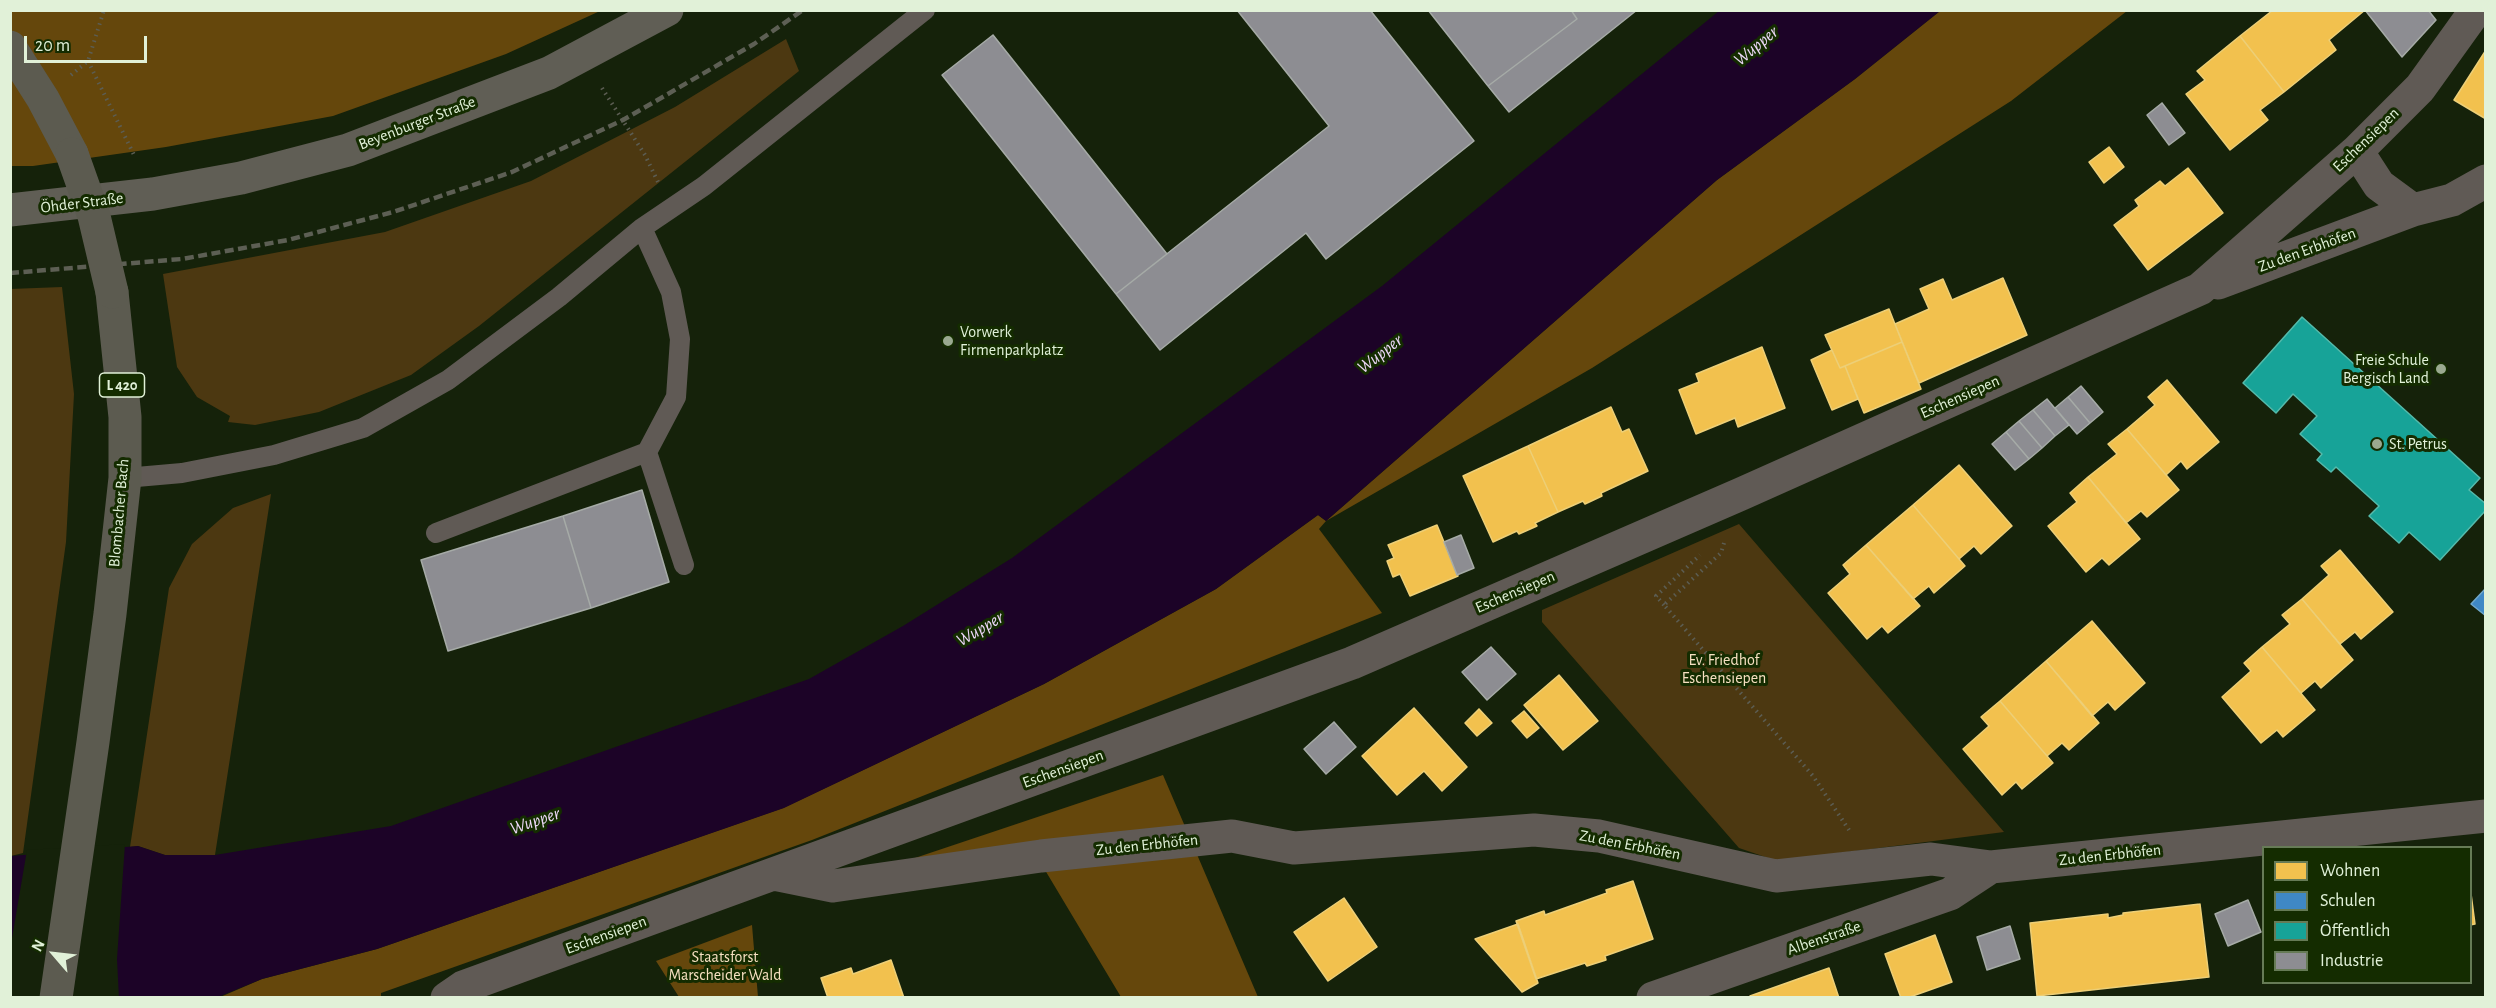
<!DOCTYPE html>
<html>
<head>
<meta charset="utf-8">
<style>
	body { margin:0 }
	#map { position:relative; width:2496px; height:1008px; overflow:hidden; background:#15220a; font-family:"Alegreya Sans",sans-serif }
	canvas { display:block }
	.frame { position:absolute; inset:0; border:12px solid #e1f1d8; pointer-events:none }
	.legend { position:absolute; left:2262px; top:846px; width:210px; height:138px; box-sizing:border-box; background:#142c00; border:2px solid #667b56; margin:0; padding:8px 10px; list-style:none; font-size:18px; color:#e1f1d8 }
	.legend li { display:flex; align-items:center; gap:12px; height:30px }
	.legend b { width:30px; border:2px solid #667b56 }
	.north { position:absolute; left:24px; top:924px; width:60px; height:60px; -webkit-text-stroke:4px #142c00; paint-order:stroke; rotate:298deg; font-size:16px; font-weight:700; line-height:24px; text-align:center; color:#e1f1d8 }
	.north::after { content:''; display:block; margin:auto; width:21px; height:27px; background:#e1f1d8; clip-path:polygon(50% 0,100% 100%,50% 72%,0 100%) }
	.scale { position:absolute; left:24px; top:36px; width:123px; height:27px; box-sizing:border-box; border:3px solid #e1f1d8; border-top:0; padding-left:8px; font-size:18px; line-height:21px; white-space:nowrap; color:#e1f1d8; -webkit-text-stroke:4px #142c00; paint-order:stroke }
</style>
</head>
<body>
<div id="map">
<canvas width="2496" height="1008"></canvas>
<div class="frame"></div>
<ul class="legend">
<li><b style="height:16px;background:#f2c14e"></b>Wohnen</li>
<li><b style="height:16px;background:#3f88c5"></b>Schulen</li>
<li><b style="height:16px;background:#17a398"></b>Öffentlich</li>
<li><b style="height:16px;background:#8d8d92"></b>Industrie</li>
</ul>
<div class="north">N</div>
<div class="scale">20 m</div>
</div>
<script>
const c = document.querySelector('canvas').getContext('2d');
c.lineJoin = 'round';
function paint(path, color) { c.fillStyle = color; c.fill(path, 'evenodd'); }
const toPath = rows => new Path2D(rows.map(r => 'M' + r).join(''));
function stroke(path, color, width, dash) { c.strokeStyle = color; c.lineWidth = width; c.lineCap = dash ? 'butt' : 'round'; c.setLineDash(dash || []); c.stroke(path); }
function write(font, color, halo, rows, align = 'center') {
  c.font = font + ' "Alegreya Sans",sans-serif'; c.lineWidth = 6; c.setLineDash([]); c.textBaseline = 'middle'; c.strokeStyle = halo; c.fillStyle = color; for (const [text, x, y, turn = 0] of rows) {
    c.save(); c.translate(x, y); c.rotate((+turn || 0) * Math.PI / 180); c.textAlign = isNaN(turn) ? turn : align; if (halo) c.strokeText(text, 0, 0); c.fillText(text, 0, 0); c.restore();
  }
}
paint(toPath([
	[786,39,799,71,479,326,411,375,319,412,255,425,228,422,230,416,197,397,177,367,163,274,385,232,531,181,675,107],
	[62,287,74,394,66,542,23,853,11,856,10,289],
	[271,494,215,855,165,855,138,846,130,847,169,588,192,544,233,508],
	[1739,524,2004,832,1777,861,1739,848,1542,622,1542,610]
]), '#4c3811');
paint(toPath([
	[10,11,600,11,506,54,333,116,166,147,33,166,11,166],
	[1940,11,2127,11,2011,101,1592,368,1326,521,1319,529,1382,613,812,840,381,993,381,997,218,998,262,979,377,949,783,808,1044,684,1216,589,1318,515,1326,521,1717,180,1855,79],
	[1163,775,1258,997,1121,997,1030,845,876,871],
	[752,925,758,997,679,997,656,961]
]), '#65470c');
paint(toPath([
	[1719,11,1940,11,1855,79,1717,180,1326,521,1318,515,1216,589,1044,684,784,808,377,949,262,979,218,997,11,998,11,856,138,846,165,855,215,855,391,826,809,679,903,626,1012,558,1382,286]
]), '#1c0327');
paint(toPath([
	[125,844,117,959,119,998,11,997,11,944,27,850]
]), '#15220a');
const homes = toPath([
	[2365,10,2329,40,2336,50,2284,92,2240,36,2273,10,2365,10],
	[2240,36,2284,92,2260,110,2268,120,2230,150,2186,94,2205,80,2197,71,2240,36],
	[2486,50,2486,119,2454,100,2486,50],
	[2109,147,2124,167,2104,183,2089,162,2109,147],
	[2188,168,2223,213,2148,270,2114,225,2139,206,2135,200,2160,181,2165,186,2188,168],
	[2003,278,2027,335,1919,383,1895,324,1929,309,1920,289,1943,279,1952,300,2003,278],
	[1889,309,1902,342,1840,368,1825,335,1889,309],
	[1902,342,1921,389,1864,413,1845,366,1902,342],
	[1762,347,1785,408,1738,427,1735,418,1696,434,1679,390,1699,382,1696,374,1762,347],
	[1832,350,1840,368,1845,366,1858,399,1832,410,1811,360,1832,350],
	[2167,380,2219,442,2187,469,2181,461,2166,475,2127,429,2155,405,2148,397,2167,380],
	[1611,407,1622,432,1629,429,1648,471,1601,493,1602,496,1585,504,1583,501,1558,512,1528,446,1611,407],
	[2127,429,2179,490,2147,517,2141,511,2126,523,2088,477,2117,454,2108,444,2127,429],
	[1528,446,1558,512,1535,523,1537,526,1519,534,1517,531,1493,542,1463,476,1528,446],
	[1959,465,2012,526,1981,554,1974,546,1959,559,1913,505,1959,465],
	[2088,477,2140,539,2109,565,2102,558,2086,572,2048,526,2077,502,2070,493,2088,477],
	[1913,505,1965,566,1934,593,1929,586,1913,599,1866,545,1913,505],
	[1437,525,1458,576,1410,596,1400,574,1393,577,1387,561,1394,558,1388,545,1437,525],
	[1866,545,1920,606,1888,633,1882,626,1867,639,1828,593,1850,574,1843,565,1866,545],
	[2340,550,2393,612,2361,639,2355,632,2340,644,2302,599,2329,575,2321,566,2340,550],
	[2302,599,2353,660,2321,688,2315,681,2301,693,2262,647,2290,624,2282,615,2302,599],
	[2092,621,2145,683,2115,710,2108,702,2092,716,2046,661,2092,621],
	[2262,647,2315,710,2283,737,2277,730,2261,743,2222,697,2251,671,2244,663,2262,647],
	[2046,661,2099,723,2069,750,2062,743,2047,756,2000,701,2046,661],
	[1559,675,1598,721,1563,750,1524,705,1559,675],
	[2000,701,2053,763,2022,789,2016,782,2002,795,1963,749,1989,726,1981,717,2000,701],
	[1414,708,1467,767,1442,791,1424,771,1397,795,1362,756,1414,708],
	[1479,709,1492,723,1477,736,1465,723,1479,709],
	[1524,711,1539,728,1527,738,1512,721,1524,711],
	[1633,881,1653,939,1605,956,1606,960,1587,966,1585,963,1536,979,1516,921,1544,911,1545,915,1607,893,1606,890,1633,881],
	[2470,886,2475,924,2470,925,2470,886],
	[1344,898,1377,947,1328,981,1294,932,1344,898],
	[2200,904,2209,977,2037,996,2030,923,2108,914,2108,918,2123,915,2123,913,2200,904],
	[1518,924,1538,983,1522,992,1475,939,1518,924],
	[1935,935,1952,982,1907,998,1901,998,1885,954,1935,935],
	[891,960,904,998,828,998,821,978,851,968,853,974,891,960],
	[1829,968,1839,998,1751,998,1750,996,1829,968]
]);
paint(homes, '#f2c14e');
stroke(homes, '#edcf77', 1.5);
const schools = toPath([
	[2486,588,2486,616,2471,604,2486,588]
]);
paint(schools, '#3f88c5');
stroke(schools, '#70a8cb', 1.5);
const public = toPath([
	[2302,317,2480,478,2469,490,2486,504,2486,510,2440,560,2409,532,2399,543,2369,516,2379,506,2336,467,2331,472,2317,460,2322,454,2300,434,2317,416,2293,394,2276,413,2243,383,2302,317]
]);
paint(public, '#17a398');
stroke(public, '#54baab', 1.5);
const industry = toPath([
	[1237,10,1370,10,1474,141,1326,259,1306,233,1160,350,1116,294,1329,126,1237,10],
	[1428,10,1571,10,1577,19,1488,86,1428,10],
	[1571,10,1637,10,1509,112,1488,86,1577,19,1571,10],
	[2365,10,2428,10,2436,20,2402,57,2365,10],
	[993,35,1167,254,1116,294,942,75,993,35],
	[2162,103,2185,133,2169,145,2147,115,2162,103],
	[2081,386,2103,412,2090,423,2068,397,2081,386],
	[2068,397,2090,423,2077,434,2055,408,2068,397],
	[2047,399,2069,425,2055,436,2033,410,2047,399],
	[2033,410,2055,436,2042,448,2019,421,2033,410],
	[2019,421,2042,448,2029,459,2006,432,2019,421],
	[2006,432,2029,459,2015,470,1992,444,2006,432],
	[642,490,669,582,591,608,563,516,642,490],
	[563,516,591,608,448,651,421,560,563,516],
	[1461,535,1474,568,1457,575,1444,542,1461,535],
	[1491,647,1516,674,1487,700,1462,672,1491,647],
	[1334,722,1356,747,1326,774,1304,749,1334,722],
	[2248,900,2261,932,2228,946,2215,914,2248,900],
	[2010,926,2020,959,1987,970,1977,937,2010,926]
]);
paint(industry, '#8d8d92');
stroke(industry, '#a6aba7', 1.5);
stroke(toPath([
	[88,61,135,157],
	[71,75,88,61,104,10],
	[602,88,645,155,658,182],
	[1724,543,1721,553,1664,605,1813,776,1849,830],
	[1664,605,1656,596,1700,555]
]), '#5c5d53', 4, [1.5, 4.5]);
stroke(toPath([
	[642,228,671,292,680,339,676,397,647,452],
	[125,478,182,473,274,455,363,428,448,380,559,297,642,228,704,186,925,10],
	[436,533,647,452,684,565]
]), '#605a55', 20);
stroke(toPath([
	[2357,151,2379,185,2413,210],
	[2218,283,2413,210,2452,200,2486,181],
	[774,874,833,886,1041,856,1232,836,1294,848,1534,830,1599,836,1776,876,1931,859,1991,867,2486,816],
	[447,998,463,987,1352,663,1741,494,2200,289,2357,151,2420,88,2476,10],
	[1653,998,1950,894,1991,867]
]), '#605a55', 33);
stroke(toPath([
	[10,210,153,194,241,178,348,150,549,73,667,10]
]), '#605e55', 33);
stroke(toPath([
	[10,47,43,99,72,154],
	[56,998,93,742,110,614,125,478,125,417,112,292]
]), '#5c5b50', 33);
stroke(toPath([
	[10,273,182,259,288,240,393,212,512,172,623,120,754,44,803,10]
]), '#5d5f54', 4.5, [9, 4.5]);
stroke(toPath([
	[72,154,94,216,112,292]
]), '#5c5b50', 33);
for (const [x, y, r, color] of [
	[948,341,6,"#9aa990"],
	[2441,369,6,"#9aa990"],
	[2377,444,6,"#9aa990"]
]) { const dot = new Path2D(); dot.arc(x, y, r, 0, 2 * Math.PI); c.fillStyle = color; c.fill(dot); stroke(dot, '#142c00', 2); }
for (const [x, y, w] of [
	[122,385,45]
]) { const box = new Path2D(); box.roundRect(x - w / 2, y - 12, w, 24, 4.5); c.fillStyle = '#142c00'; c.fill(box); stroke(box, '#e1f1d8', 1.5); }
write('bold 15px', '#e1f1d8', null, [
	["L 420",122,385]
]);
write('16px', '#e1f1d8', '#142c00', [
	["Beyenburger Straße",417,123,-21],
	["Eschensiepen",2366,140,-44],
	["Öhder Straße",82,203,-7],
	["Zu den Erbhöfen",2307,250,-20],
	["Eschensiepen",1960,397,-24],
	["Blombacher Bach",119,513,-85],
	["Eschensiepen",1515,592,-23],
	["Eschensiepen",1063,769,-20],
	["Zu den Erbhöfen",1147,845,-6],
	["Zu den Erbhöfen",1630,845,11],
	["Zu den Erbhöfen",2110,855,-6],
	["Eschensiepen",606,935,-20],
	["Albenstraße",1824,938,-19]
]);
write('16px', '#e1f1d8', '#142c00', [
	["Vorwerk",960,332],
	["Firmenparkplatz",960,350],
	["Freie Schule",2429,360,"right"],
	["Bergisch Land",2429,378,"right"],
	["St. Petrus",2389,444]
], 'left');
write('16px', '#f7e0c1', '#142c00', [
	["Ev. Friedhof",1724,660],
	["Eschensiepen",1724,678],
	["Staatsforst",725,957],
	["Marscheider Wald",725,975]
]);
write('italic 18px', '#edd8f8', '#142c00', [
	["Wupper",1756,46,-40],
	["Wupper",1380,354,-38],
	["Wupper",980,629,-31],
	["Wupper",535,821,-19]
]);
</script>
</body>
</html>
